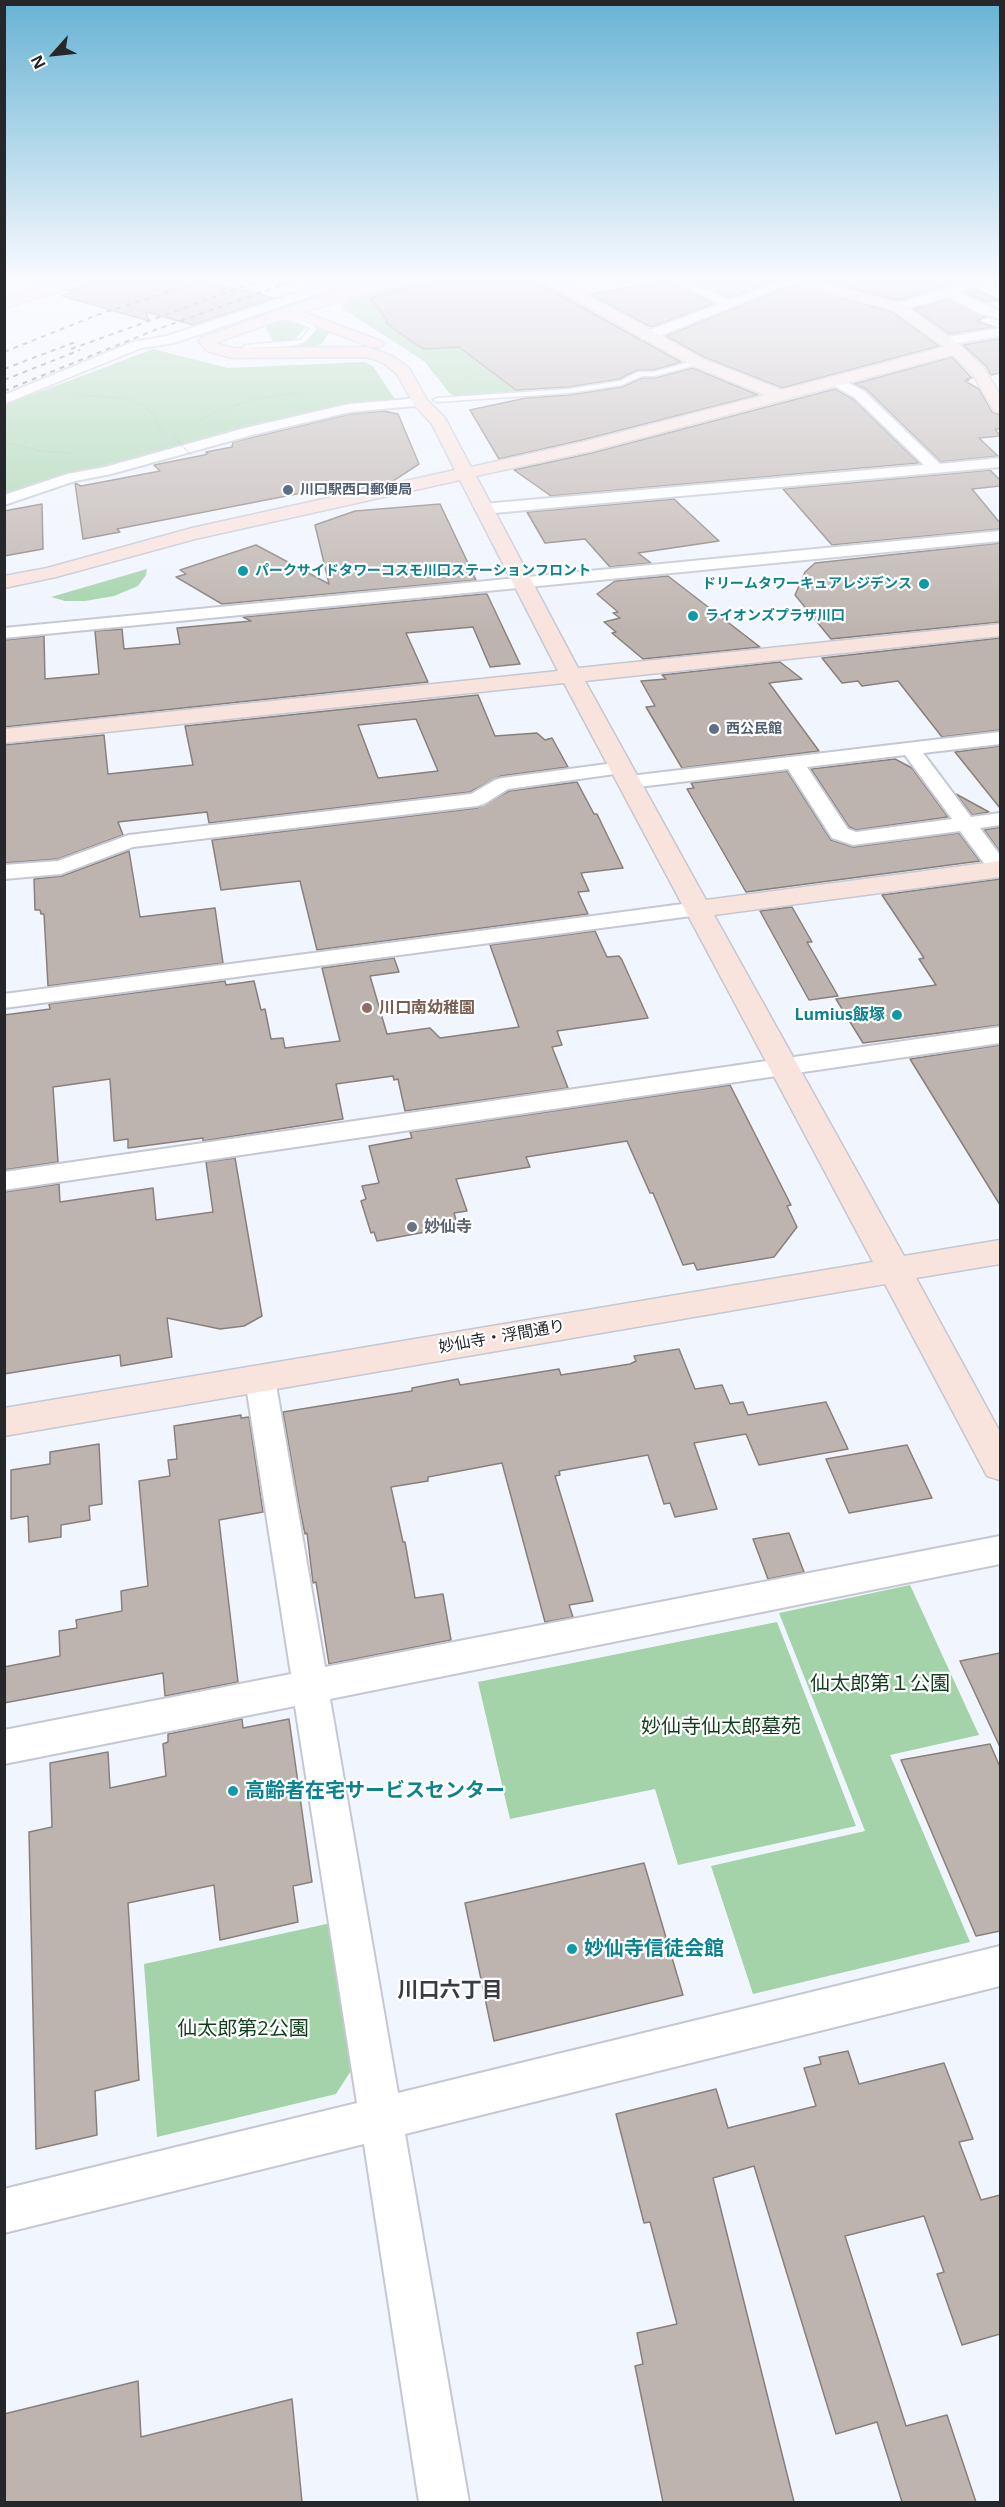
<!DOCTYPE html>
<html>
<head>
<meta charset="utf-8">
<style>
	body { margin:0 }
	#map { position:relative; width:1005px; height:2507px; overflow:hidden; background:#f1f5fe; font-family:"Open Sans",sans-serif }
	canvas { display:block }
	.frame { position:absolute; inset:0; border:6px solid #26272a; pointer-events:none }
	.north { position:absolute; left:24px; top:24px; width:60px; height:60px; -webkit-text-stroke:4px #fff; paint-order:stroke; rotate:243deg; font-size:16px; font-weight:700; line-height:24px; text-align:center; color:#26272a }
	.north::after { content:''; display:block; margin:auto; width:21px; height:27px; background:#26272a; clip-path:polygon(50% 0,100% 100%,50% 72%,0 100%) }
</style>
</head>
<body>
<div id="map">
<canvas width="1005" height="2507"></canvas>
<div class="frame"></div>
<div class="north">N</div>
</div>
<script>
const c = document.querySelector('canvas').getContext('2d');
c.lineJoin = 'round';
function paint(path, color) { c.fillStyle = color; c.fill(path, 'evenodd'); }
const toPath = rows => new Path2D(rows.map(r => 'M' + r).join(''));
function stroke(path, color, width, dash) { c.strokeStyle = color; c.lineWidth = width; c.lineCap = dash ? 'butt' : 'round'; c.setLineDash(dash || []); c.stroke(path); }
function write(font, color, halo, rows, align = 'center') {
  c.font = font + ' "Open Sans","Noto Sans JP",sans-serif'; c.lineWidth = 4.5; c.setLineDash([]); c.textBaseline = 'middle'; c.strokeStyle = halo; c.fillStyle = color; for (const [text, x, y, turn = 0] of rows) {
    c.save(); c.translate(x, y); c.rotate((+turn || 0) * Math.PI / 180); c.textAlign = isNaN(turn) ? turn : align; if (halo) c.strokeText(text, 0, 0); c.fillText(text, 0, 0); c.restore();
  }
}
paint(toPath([
	[412,281,541,281,680,362,557,388,457,396,450,394,425,362,342,308,348,297],
	[269,321,288,321,304,326,305,329,293,341,274,343,264,324],
	[314,325,330,331,322,344,311,347,254,348,302,343,316,330],
	[153,349,228,368,364,362,373,366,395,399,354,404,223,436,68,474,5,494,5,405],
	[147,569,146,575,138,586,114,596,85,601,65,601,51,597],
	[910,1585,979,1735,890,1755,970,1942,753,1994,711,1866,865,1831,779,1613],
	[777,1622,856,1826,678,1865,655,1789,510,1819,478,1682],
	[331,1923,352,2069,336,2094,157,2137,144,1964]
]), '#a4d3aa');
const building = toPath([
	[88,281,206,281,274,298,193,325,146,312,149,321,62,296,74,292,69,291,85,286,88,281],
	[435,281,534,281,681,362,654,370,637,370,619,379,569,387,516,390,459,347,424,349,411,341,386,323,387,320,370,298,435,281],
	[662,281,672,281,713,304,651,327,590,294,662,281],
	[694,281,774,281,730,298,694,281],
	[824,281,957,281,959,282,898,300,824,281],
	[794,284,892,312,939,346,782,388,704,357,666,336,794,284],
	[973,288,999,300,986,302,965,293,973,288],
	[948,299,986,317,977,321,994,327,949,334,914,309,948,299],
	[998,339,1000,339,1000,373,991,375,986,366,963,345,998,339],
	[952,357,972,378,966,379,969,380,965,381,979,389,992,412,1000,415,1000,429,995,429,1000,436,979,438,998,456,941,462,866,389,854,384,952,357],
	[693,368,758,395,582,440,499,459,470,410,526,398,569,395,622,387,642,378,655,378,693,368],
	[835,389,853,399,919,463,551,496,514,470,592,453,835,389],
	[384,411,398,414,419,464,393,481,350,491,349,486,307,492,117,529,120,532,83,539,75,483,81,486,160,471,154,465,204,455,208,453,206,452,232,447,233,442,350,414,384,411],
	[990,470,1000,480,1000,486,972,489,1000,523,1000,529,832,545,783,489,990,470],
	[674,499,719,541,638,553,651,563,610,567,585,539,545,543,527,512,674,499],
	[42,504,43,549,4,556,4,511,42,504],
	[440,504,476,580,222,604,176,577,186,574,180,570,256,545,329,584,315,525,355,511,440,504],
	[1000,543,1000,622,831,639,795,595,805,572,815,563,1000,543],
	[668,576,677,583,760,647,643,659,612,633,616,632,604,622,620,618,613,613,618,612,597,594,615,581,668,576],
	[483,594,487,594,520,664,490,667,473,627,406,633,428,682,4,727,4,640,44,636,45,679,99,674,95,631,122,629,124,649,180,644,177,628,251,621,243,617,483,594],
	[1000,638,1000,730,942,737,898,681,862,686,858,681,842,683,822,658,1000,638],
	[780,662,802,679,769,683,819,751,682,768,646,707,655,706,641,681,666,679,662,675,780,662],
	[478,695,495,736,537,733,545,740,552,738,568,767,501,776,470,792,209,823,207,812,118,822,123,835,58,859,4,863,4,745,104,735,108,774,193,765,185,726,478,695],
	[416,719,438,771,378,778,358,725,416,719],
	[1000,746,1000,808,955,752,1000,746],
	[895,759,912,768,948,817,856,830,849,827,811,769,895,759],
	[787,771,831,840,853,847,959,833,980,861,746,892,687,789,694,788,691,783,787,771],
	[577,782,594,814,597,814,623,868,581,873,589,891,578,892,588,914,317,950,300,881,221,890,212,840,477,808,509,791,577,782],
	[956,794,989,812,972,815,956,794],
	[1000,827,1000,852,984,830,1000,827],
	[129,851,140,917,215,908,223,963,48,986,44,914,41,914,40,910,35,910,34,879,62,876,129,851],
	[1000,879,1000,1025,863,1043,836,999,936,985,919,959,924,958,882,895,1000,879],
	[792,907,812,942,807,942,838,996,809,1000,760,911,792,907],
	[595,931,607,957,619,956,622,960,648,1018,557,1031,562,1045,552,1047,568,1088,405,1111,398,1079,394,1080,393,1076,336,1084,343,1119,203,1141,203,1138,128,1148,128,1139,114,1141,110,1079,53,1087,58,1162,4,1170,4,1015,50,1009,49,1004,225,981,226,985,254,981,261,1010,265,1009,271,1039,283,1038,285,1048,340,1041,322,968,394,958,399,972,370,976,387,1034,430,1028,440,1038,519,1027,490,945,595,931],
	[1000,1045,1000,1205,910,1059,1000,1045],
	[730,1085,791,1205,787,1206,797,1227,774,1257,697,1270,694,1263,683,1265,653,1193,650,1193,627,1141,526,1157,530,1167,456,1179,467,1211,454,1213,458,1226,377,1241,374,1232,371,1233,361,1201,366,1199,362,1186,379,1183,369,1146,412,1138,410,1132,730,1085],
	[235,1158,262,1316,244,1326,220,1329,167,1318,172,1357,121,1366,120,1355,4,1374,4,1192,59,1184,60,1202,153,1188,156,1220,213,1212,206,1162,235,1158],
	[679,1349,695,1389,722,1385,730,1404,743,1402,748,1415,826,1402,848,1449,759,1465,746,1434,694,1443,717,1509,675,1517,670,1503,664,1504,648,1455,559,1471,560,1475,555,1476,593,1601,569,1605,573,1617,545,1622,502,1463,428,1477,428,1481,391,1487,403,1542,405,1542,415,1598,443,1594,451,1640,329,1664,316,1582,313,1583,307,1533,305,1534,299,1505,283,1412,412,1391,412,1388,458,1379,460,1385,559,1369,561,1375,630,1364,636,1361,634,1356,679,1349],
	[241,1415,241,1418,249,1417,263,1512,219,1520,238,1682,165,1696,163,1673,4,1703,4,1667,60,1656,59,1631,77,1628,76,1620,122,1611,121,1591,148,1586,139,1481,170,1476,168,1460,177,1459,174,1426,241,1415],
	[99,1444,102,1504,89,1506,90,1520,61,1525,61,1537,29,1542,28,1516,11,1519,11,1470,50,1464,50,1452,99,1444],
	[907,1445,932,1498,849,1513,826,1459,907,1445],
	[789,1533,804,1572,768,1579,753,1539,789,1533],
	[1000,1653,1000,1747,960,1661,1000,1653],
	[242,1719,243,1728,289,1719,312,1882,293,1886,298,1922,220,1940,214,1885,128,1903,139,2080,95,2091,97,2135,36,2149,29,1832,52,1827,50,1763,108,1752,110,1788,166,1776,163,1744,168,1742,168,1734,242,1719],
	[990,1744,1000,1767,1000,1931,976,1936,901,1760,990,1744],
	[644,1863,683,1995,494,2041,465,1903,644,1863],
	[848,2051,859,2084,944,2063,973,2139,959,2142,981,2200,1000,2195,1000,2334,962,2345,937,2274,944,2272,924,2216,845,2236,906,2426,947,2415,976,2502,902,2502,877,2422,836,2434,754,2166,713,2178,794,2502,663,2502,635,2366,643,2364,637,2333,677,2324,650,2222,644,2223,616,2114,716,2089,728,2128,816,2106,804,2068,821,2064,819,2057,848,2051],
	[138,2381,141,2437,292,2399,302,2502,4,2502,4,2414,138,2381]
]);
paint(building, '#beb4af');
stroke(building, '#89807b', 1.5);
const lane = toPath([
	[49,281,59,281,70,285,67,287,49,281],
	[283,314,313,325,316,328,315,331,305,342,293,346,243,348,245,345,301,340,310,328,283,316,283,314],
	[697,360,700,364,654,376,642,376,622,385,569,393,437,402,433,400,437,398,569,389,620,381,638,372,654,372,697,360]
]);
const street = toPath([
	[332,281,349,281,347,284,174,343,141,348,4,404,4,395,133,342,167,336,332,281],
	[358,281,382,281,369,287,358,281],
	[674,281,689,281,730,300,780,281,796,281,652,339,642,339,640,336,642,333,719,304,674,281],
	[967,281,982,281,960,293,1000,311,1000,319,979,313,948,297,898,311,892,307,894,304,951,288,967,281],
	[1000,328,1000,336,947,345,940,341,947,337,1000,328],
	[836,377,864,391,940,464,1000,458,1000,467,483,514,475,509,483,504,924,465,854,397,831,384,829,381,831,378,836,377],
	[420,398,425,399,427,402,425,405,350,412,252,435,111,474,75,481,4,505,4,495,67,474,105,467,245,428,349,404,420,398],
	[1000,531,1000,541,4,638,4,628,1000,531],
	[1000,732,1000,744,923,753,971,817,1000,813,1000,825,980,828,1000,855,1000,876,992,874,960,831,853,845,832,838,788,769,630,788,623,786,620,782,623,778,630,776,1000,732],
	[905,755,952,819,856,832,848,829,807,767,905,755],
	[622,762,629,764,632,768,629,772,508,789,484,804,477,806,133,847,61,874,4,879,4,865,58,861,129,835,471,794,495,780,502,778,622,762],
	[698,902,706,904,709,909,706,914,4,1008,4,994,698,902],
	[1000,1027,1000,1043,4,1190,4,1172,1000,1027],
	[260,1367,271,1371,275,1379,325,1667,1000,1536,1000,1564,330,1699,398,2093,1000,1946,1000,1986,405,2134,469,2502,419,2502,364,2144,4,2233,4,2189,357,2103,295,1706,4,1764,4,1730,291,1674,245,1379,249,1371,260,1367]
]);
const secondary = toPath([
	[65,281,86,281,84,284,4,308,4,299,65,281],
	[383,281,405,281,403,284,303,312,381,341,384,344,381,347,371,347,301,320,279,320,216,343,232,348,368,347,392,356,409,368,427,400,445,418,471,467,583,442,765,395,691,365,547,284,545,281,562,281,703,359,782,390,944,347,893,310,796,284,794,281,816,281,903,304,961,346,984,368,1000,395,1000,413,994,411,972,373,953,355,591,451,476,476,578,668,1000,624,1000,636,585,681,706,900,1000,861,1000,877,714,915,904,1256,1000,1240,1000,1264,916,1278,1000,1432,1000,1480,987,1476,885,1284,4,1436,4,1408,873,1262,564,683,4,743,4,729,558,671,460,480,195,539,56,577,4,588,4,576,47,568,192,528,455,470,432,424,414,405,397,374,382,362,366,357,232,358,207,351,198,341,201,338,306,301,383,281]
]);
stroke(lane, '#c5c8d2', 3);
stroke(street, '#c5c8d2', 4);
stroke(secondary, '#c5c8d2', 3);
stroke(toPath([
	[471,378,480,370],
	[77,395,123,398,141,404,156,416,155,420,163,432],
	[200,420,214,412,255,399,293,393,303,393,305,397],
	[4,442,40,451,72,453]
]), '#a7aab1', 1.5, [1, 2]);
paint(lane, '#fff');
paint(street, '#fff');
paint(secondary, '#f9e3dd');
stroke(toPath([
	[71,349,259,281],
	[4,352,97,315,201,281],
	[4,369,78,341],
	[4,380,80,350],
	[4,391,155,330,293,281]
]), '#5e6064', 2, [5, 5]);
stroke(toPath([
	[174,437,191,455]
]), '#a7aab1', 1.5, [1, 2]);
const sky = c.createLinearGradient(0, 0, 0, 632);
sky.addColorStop(0, '#67b3d4');
sky.addColorStop(0.44, '#f9faff');
sky.addColorStop(1, '#f9faff00');
c.fillStyle = sky;
c.fillRect(0, 0, 1005, 632);
for (const [x, y, r, color] of [
	[288,490,6,"#5c6f8a"],
	[243,571,6,"#0f9aa8"],
	[924,584,6,"#0f9aa8"],
	[693,616,6,"#0f9aa8"],
	[714,729,6,"#5c6f8a"],
	[367,1008,6,"#8d6e63"],
	[897,1015,6,"#0f9aa8"],
	[412,1227,6,"#6b7280"],
	[233,1791,6,"#0f9aa8"],
	[572,1949,6,"#0f9aa8"]
]) { const dot = new Path2D(); dot.arc(x, y, r, 0, 2 * Math.PI); c.fillStyle = color; c.fill(dot); stroke(dot, '#fff', 2); }
write('bold 14px', '#4e5e75', '#fff', [
	["川口駅西口郵便局",300,490],
	["西公民館",726,729]
], 'left');
write('bold 14px', '#0d838f', '#fff', [
	["パークサイドタワーコスモ川口ステーションフロント",255,571],
	["ドリームタワーキュアレジデンス",912,584,"right"],
	["ライオンズプラザ川口",705,616]
], 'left');
write('bold 16px', '#785e54', '#fff', [
	["川口南幼稚園",379,1008]
], 'left');
write('bold 16px', '#0d838f', '#fff', [
	["Lumius飯塚",885,1015]
], 'right');
write('bold 16px', '#5b616d', '#fff', [
	["妙仙寺",424,1227]
], 'left');
write('16px', '#26272a', '#fff', [
	["妙仙寺・浮間通り",502,1337,-10]
]);
write('20px', '#103e1c', '#fff', [
	["仙太郎第１公園",880,1684],
	["妙仙寺仙太郎墓苑",721,1727],
	["仙太郎第2公園",243,2029]
]);
write('bold 20px', '#0d838f', '#fff', [
	["高齢者在宅サービスセンター",245,1791],
	["妙仙寺信徒会館",584,1949]
], 'left');
write('bold 21px', '#393c43', '#fff', [
	["川口六丁目",450,1991]
]);
</script>
</body>
</html>
